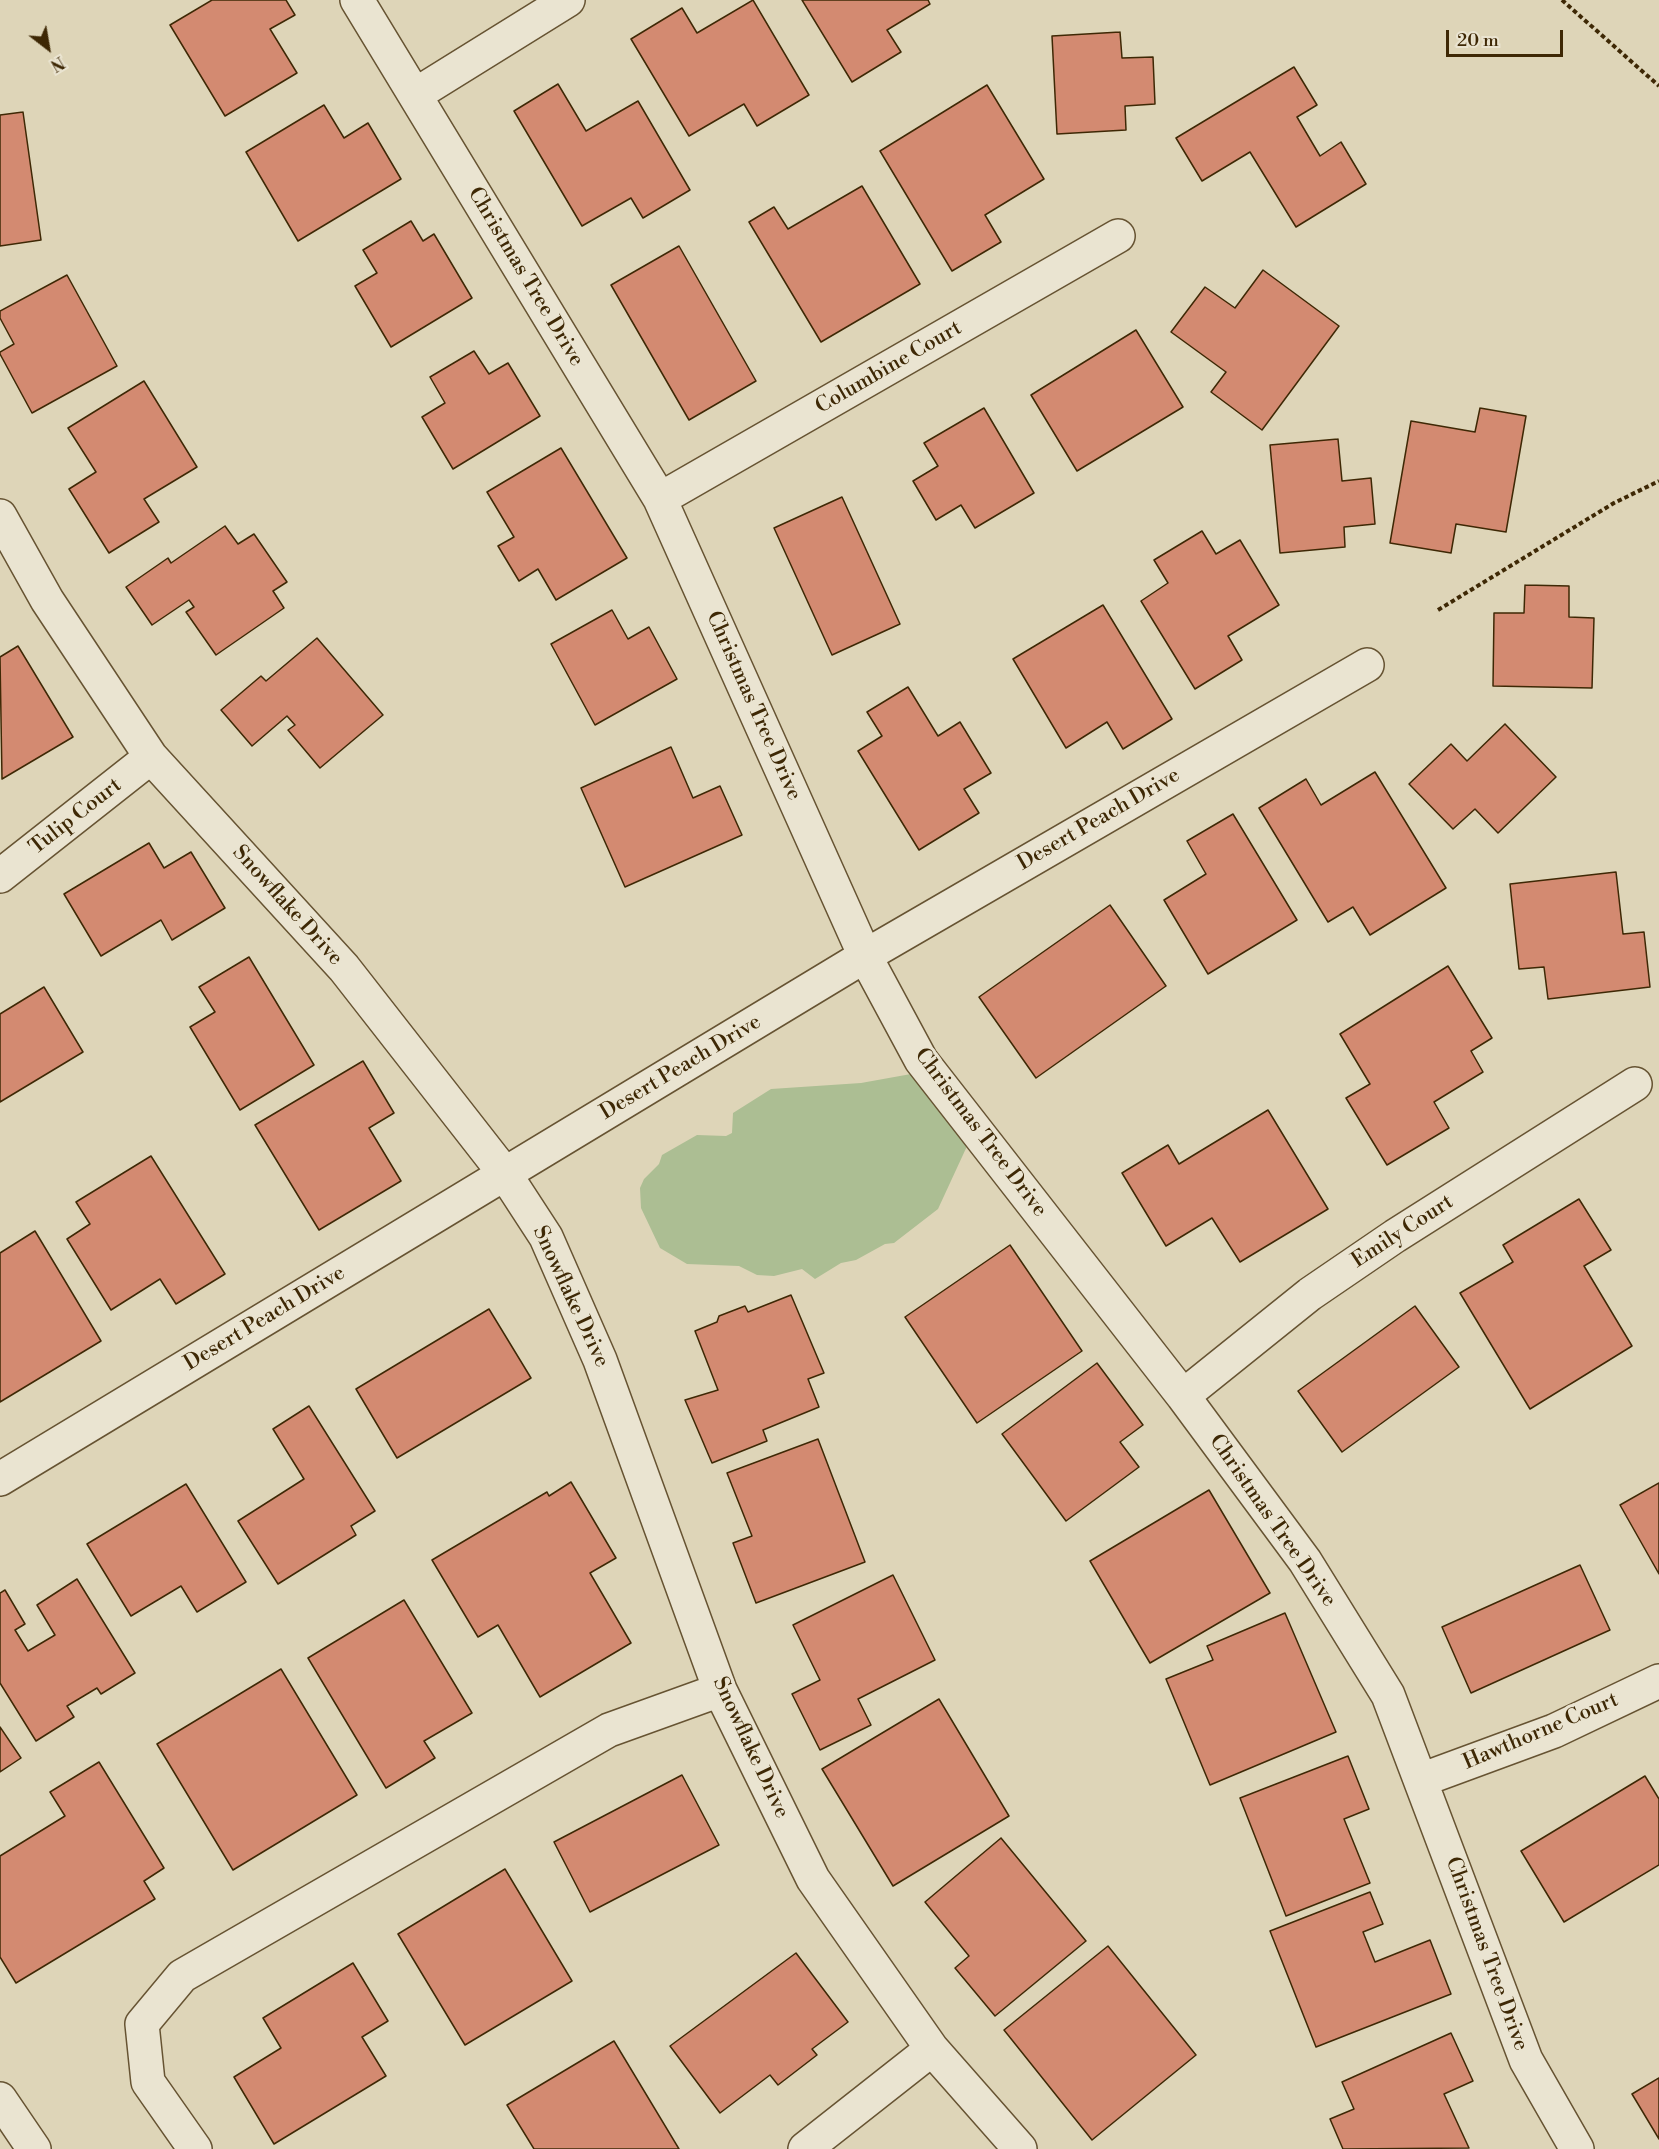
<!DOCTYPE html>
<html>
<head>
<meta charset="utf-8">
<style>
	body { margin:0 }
	#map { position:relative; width:1659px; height:2149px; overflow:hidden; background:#ded5b8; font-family:"Libre Bodoni",serif }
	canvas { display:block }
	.north { position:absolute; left:18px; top:18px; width:60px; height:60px; -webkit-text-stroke:4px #eae4d1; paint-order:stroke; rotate:149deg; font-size:16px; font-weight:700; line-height:24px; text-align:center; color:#3e2805 }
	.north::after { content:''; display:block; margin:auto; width:21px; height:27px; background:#3e2805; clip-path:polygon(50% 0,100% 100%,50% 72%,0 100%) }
	.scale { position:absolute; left:1446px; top:30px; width:117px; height:27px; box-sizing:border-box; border:3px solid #3e2805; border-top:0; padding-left:8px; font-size:18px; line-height:21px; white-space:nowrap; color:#3e2805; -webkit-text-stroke:4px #eae4d1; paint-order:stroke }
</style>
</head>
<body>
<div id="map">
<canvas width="1659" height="2149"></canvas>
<div class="north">N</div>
<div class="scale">20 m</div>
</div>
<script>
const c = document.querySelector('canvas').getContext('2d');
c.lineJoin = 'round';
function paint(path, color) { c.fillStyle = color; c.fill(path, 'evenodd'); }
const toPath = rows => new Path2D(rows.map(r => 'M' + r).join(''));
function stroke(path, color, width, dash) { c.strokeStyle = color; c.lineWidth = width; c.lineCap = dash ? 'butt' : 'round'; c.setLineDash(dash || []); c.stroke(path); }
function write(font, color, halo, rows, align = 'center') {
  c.font = font + ' "Libre Bodoni",serif'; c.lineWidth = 6; c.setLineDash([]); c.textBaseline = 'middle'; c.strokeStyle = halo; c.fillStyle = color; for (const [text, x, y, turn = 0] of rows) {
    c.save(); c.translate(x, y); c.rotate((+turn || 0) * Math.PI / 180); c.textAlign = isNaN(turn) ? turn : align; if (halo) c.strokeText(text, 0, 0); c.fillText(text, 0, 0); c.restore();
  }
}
paint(toPath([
	[911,1074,968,1144,938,1209,894,1243,885,1244,856,1260,841,1263,815,1279,802,1269,774,1276,757,1275,739,1266,687,1264,660,1248,641,1208,640,1188,644,1179,659,1164,662,1155,697,1135,726,1136,732,1133,733,1113,771,1089,861,1083]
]), '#acbe93');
const building = toPath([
	[212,0,286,0,295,15,270,29,297,73,225,116,170,25,212,0],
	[753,0,809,95,757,126,744,104,689,136,631,39,682,8,697,33,753,0],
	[802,0,928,0,930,4,887,30,901,52,852,82,802,0],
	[1120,32,1122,58,1153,57,1155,104,1125,106,1126,130,1057,134,1052,36,1120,32],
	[1294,67,1317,105,1297,117,1320,156,1341,142,1366,184,1296,227,1250,152,1202,181,1176,138,1294,67],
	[558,84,586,131,638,101,690,190,643,218,631,198,582,226,514,111,558,84],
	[987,85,1044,179,985,215,1001,242,952,271,880,151,987,85],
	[324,105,344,138,368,123,401,179,298,241,246,152,324,105],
	[23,112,41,240,0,246,0,115,23,112],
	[862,186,920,284,821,342,749,222,774,207,788,229,862,186],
	[411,221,423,241,434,234,472,298,391,347,355,286,377,273,363,250,411,221],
	[679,246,756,381,689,420,611,285,679,246],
	[1263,270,1339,326,1262,430,1211,392,1226,372,1171,332,1205,287,1235,308,1263,270],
	[67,275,117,366,32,413,0,354,0,352,14,344,0,318,0,311,67,275],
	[1136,330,1183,407,1077,471,1031,395,1136,330],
	[474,351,489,374,508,363,540,416,453,469,422,417,445,403,430,377,474,351],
	[144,381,197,467,144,499,159,522,109,553,69,489,96,472,68,428,144,381],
	[984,408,1034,493,975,528,961,505,936,520,913,481,938,466,924,443,984,408],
	[1480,408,1526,416,1506,532,1456,524,1451,553,1390,543,1411,421,1475,432,1480,408],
	[1338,439,1342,481,1371,478,1375,524,1344,527,1345,547,1280,553,1270,445,1338,439],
	[561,448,627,558,556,600,538,569,519,581,498,546,514,537,487,492,561,448],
	[842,497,900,624,832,655,774,528,842,497],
	[225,526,238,544,254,534,287,582,273,591,284,608,216,655,186,612,194,607,189,600,152,625,126,587,168,558,171,563,225,526],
	[1202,531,1216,554,1240,540,1279,605,1228,636,1242,660,1195,689,1141,601,1168,583,1154,560,1202,531],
	[1525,585,1569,586,1569,617,1594,618,1592,688,1493,686,1494,613,1524,613,1525,585],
	[1103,605,1172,719,1123,749,1107,722,1066,748,1013,659,1103,605],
	[612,610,628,639,649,627,677,679,595,725,551,644,612,610],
	[317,638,383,715,320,768,288,730,295,725,287,716,252,746,221,710,261,676,266,681,317,638],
	[18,646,73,737,2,779,0,657,18,646],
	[908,687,938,736,960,722,991,773,964,789,979,813,919,850,858,751,882,736,867,712,908,687],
	[1505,724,1556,777,1498,833,1475,809,1453,829,1409,784,1451,744,1467,761,1505,724],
	[671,747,693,798,720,786,742,835,625,887,581,788,671,747],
	[1375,772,1446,888,1370,935,1353,907,1328,922,1259,808,1306,779,1321,805,1375,772],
	[1233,814,1297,920,1208,974,1164,900,1206,874,1187,841,1233,814],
	[149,843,164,868,191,852,225,908,172,940,161,920,101,956,64,894,149,843],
	[1616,872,1623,934,1644,932,1650,987,1548,999,1544,967,1519,969,1510,884,1616,872],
	[1110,905,1166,986,1036,1078,979,997,1110,905],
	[249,957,314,1065,240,1110,190,1027,215,1012,199,987,249,957],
	[1448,966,1492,1038,1471,1051,1483,1072,1434,1102,1449,1128,1387,1165,1346,1098,1370,1084,1340,1034,1448,966],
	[44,987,83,1052,0,1102,0,1014,44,987],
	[363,1061,394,1113,369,1128,401,1181,319,1230,255,1125,363,1061],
	[1268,1110,1328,1209,1240,1262,1212,1218,1166,1246,1122,1173,1168,1145,1179,1164,1268,1110],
	[151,1156,225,1274,176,1304,160,1279,111,1310,67,1239,90,1224,76,1202,151,1156],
	[1579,1199,1611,1250,1584,1266,1632,1346,1530,1409,1460,1293,1513,1262,1503,1245,1579,1199],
	[35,1231,101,1341,0,1402,0,1253,35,1231],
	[1010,1245,1082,1351,977,1423,905,1317,1010,1245],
	[791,1295,824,1373,808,1379,819,1407,763,1430,767,1441,712,1463,685,1400,718,1390,695,1331,717,1322,719,1316,745,1306,748,1312,791,1295],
	[1415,1306,1459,1367,1342,1452,1298,1391,1415,1306],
	[489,1309,531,1378,397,1458,356,1389,489,1309],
	[1097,1363,1143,1425,1120,1442,1139,1467,1066,1521,1002,1434,1097,1363],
	[309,1406,375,1511,351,1526,356,1535,278,1584,238,1521,304,1479,273,1429,309,1406],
	[818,1439,865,1562,756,1603,733,1543,752,1536,727,1473,818,1439],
	[571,1482,616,1558,590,1573,631,1643,540,1697,498,1625,478,1637,432,1560,547,1492,549,1496,571,1482],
	[1659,1483,1659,1574,1620,1505,1659,1483],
	[186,1484,246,1582,197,1612,181,1586,131,1616,87,1544,186,1484],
	[1209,1490,1270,1593,1150,1663,1090,1561,1209,1490],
	[1580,1565,1610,1630,1471,1693,1442,1627,1580,1565],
	[893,1575,935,1660,858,1699,871,1725,820,1750,792,1694,820,1680,793,1625,893,1575],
	[77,1579,135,1673,101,1694,97,1688,67,1706,74,1717,36,1741,0,1683,0,1593,5,1590,25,1624,15,1630,28,1651,55,1635,37,1605,77,1579],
	[404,1600,472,1713,424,1741,435,1758,386,1788,308,1658,404,1600],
	[1285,1613,1336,1732,1210,1785,1166,1679,1213,1660,1207,1646,1285,1613],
	[281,1669,357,1795,233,1870,157,1744,281,1669],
	[939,1699,1009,1816,893,1886,822,1769,939,1699],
	[0,1727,21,1758,0,1772,0,1727],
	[1348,1756,1369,1809,1344,1819,1370,1883,1286,1916,1240,1798,1348,1756],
	[99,1762,164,1868,144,1881,155,1899,16,1983,0,1957,0,1856,65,1816,50,1792,99,1762],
	[682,1775,719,1845,590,1912,554,1842,682,1775],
	[1645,1776,1659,1799,1659,1865,1564,1922,1521,1851,1645,1776],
	[1001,1838,1086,1941,995,2016,955,1968,969,1956,925,1902,1001,1838],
	[505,1869,572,1981,465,2045,398,1934,505,1869],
	[1370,1892,1383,1924,1363,1932,1375,1962,1430,1940,1451,1994,1316,2047,1270,1931,1370,1892],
	[1108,1946,1196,2055,1092,2140,1004,2030,1108,1946],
	[796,1953,848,2022,812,2049,817,2055,778,2085,770,2075,720,2113,670,2046,796,1953],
	[353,1963,388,2021,362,2037,386,2076,274,2144,234,2077,281,2048,263,2018,353,1963],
	[1451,2033,1473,2081,1444,2094,1469,2148,1343,2149,1330,2119,1354,2109,1342,2082,1451,2033],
	[614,2041,679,2149,534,2149,507,2105,614,2041],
	[1659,2078,1659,2139,1632,2094,1659,2078]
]);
paint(building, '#d38a71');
stroke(building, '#3e2805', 1.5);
const minor = toPath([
	[357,0,660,499,865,956,921,1060,1183,1396,1305,1561,1388,1695,1526,2060,1577,2149],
	[415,95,568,0],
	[660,499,1118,236],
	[0,516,47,600,151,757,344,968,505,1174,546,1237,600,1360,720,1690,813,1879,932,2049,1020,2149],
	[0,876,151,757],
	[1183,1396,1310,1294,1395,1236,1635,1084],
	[0,1479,865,956,1367,665],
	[1421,1780,1554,1731,1659,1681],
	[195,2149,148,2082,142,2024,182,1976,609,1730,720,1690],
	[805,2149,932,2049]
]);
const tertiary = toPath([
	[0,2099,34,2149]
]);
stroke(minor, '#665332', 36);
stroke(tertiary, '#665332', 36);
stroke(toPath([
	[1562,0,1659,86],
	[1438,610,1614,503,1659,481]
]), '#3e2805', 4, [4.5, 3]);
stroke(minor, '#eae4d1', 33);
stroke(tertiary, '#eae4d1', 33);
write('21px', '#3e2805', '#eae4d1', [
	["Christmas Tree Drive",525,277,59],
	["Columbine Court",889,368,-30],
	["Christmas Tree Drive",753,706,66],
	["Tulip Court",76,817,-38],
	["Desert Peach Drive",1099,820,-30],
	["Snowflake Drive",287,906,48],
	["Desert Peach Drive",681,1068,-31],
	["Christmas Tree Drive",980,1133,53],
	["Emily Court",1403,1232,-33],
	["Snowflake Drive",570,1297,65],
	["Desert Peach Drive",265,1319,-31],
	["Christmas Tree Drive",1272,1521,55],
	["Hawthorne Court",1541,1732,-23],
	["Snowflake Drive",750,1748,65],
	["Christmas Tree Drive",1486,1954,70]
]);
</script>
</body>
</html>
